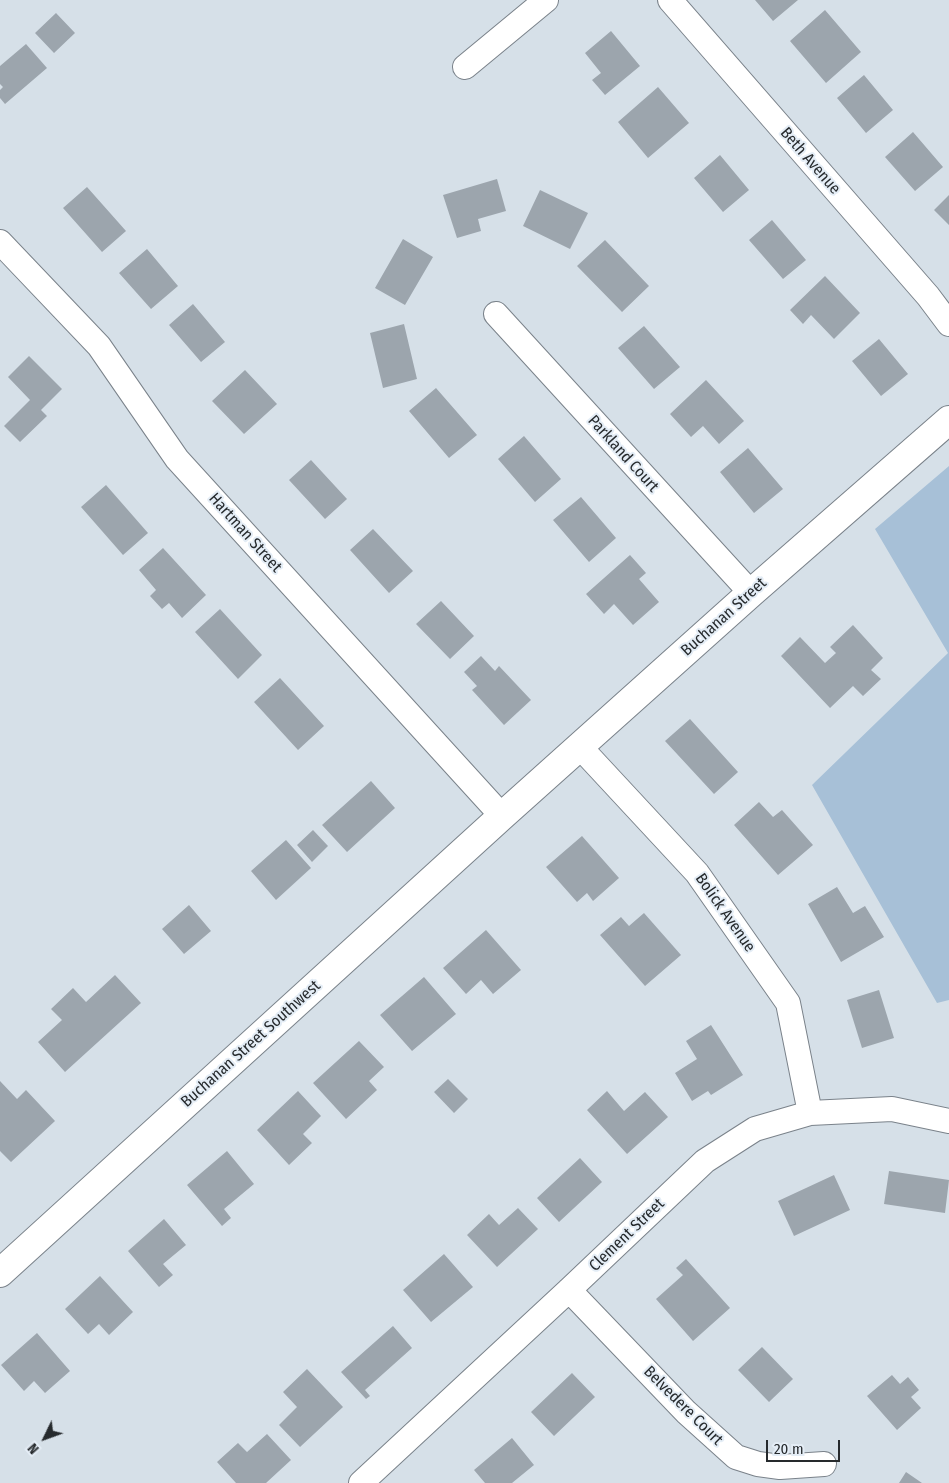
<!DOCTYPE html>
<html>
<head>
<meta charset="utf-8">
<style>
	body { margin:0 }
	#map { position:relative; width:949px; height:1483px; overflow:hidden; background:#d6e0e8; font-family:"Fira Sans Condensed",sans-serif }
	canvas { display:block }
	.north { position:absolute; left:20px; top:1413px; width:50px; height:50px; -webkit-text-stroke:4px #e4edf6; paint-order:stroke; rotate:228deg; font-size:14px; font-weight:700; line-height:20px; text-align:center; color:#262a2d }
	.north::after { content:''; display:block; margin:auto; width:18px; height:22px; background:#262a2d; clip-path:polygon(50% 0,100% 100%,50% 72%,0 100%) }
	.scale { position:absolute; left:766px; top:1440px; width:74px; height:22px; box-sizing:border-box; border:2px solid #262a2d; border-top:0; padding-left:6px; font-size:15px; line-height:18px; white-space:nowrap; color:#262a2d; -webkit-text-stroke:4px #e4edf6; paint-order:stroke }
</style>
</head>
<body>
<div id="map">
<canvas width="949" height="1483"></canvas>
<div class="north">N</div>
<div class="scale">20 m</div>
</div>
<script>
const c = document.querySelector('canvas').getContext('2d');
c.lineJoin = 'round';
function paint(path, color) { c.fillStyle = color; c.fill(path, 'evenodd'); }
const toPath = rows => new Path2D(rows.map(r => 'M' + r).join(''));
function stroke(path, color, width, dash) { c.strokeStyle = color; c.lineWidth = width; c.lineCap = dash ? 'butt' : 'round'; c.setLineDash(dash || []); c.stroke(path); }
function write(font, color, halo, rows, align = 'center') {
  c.font = font + ' "Fira Sans Condensed",sans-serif'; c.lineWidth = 4; c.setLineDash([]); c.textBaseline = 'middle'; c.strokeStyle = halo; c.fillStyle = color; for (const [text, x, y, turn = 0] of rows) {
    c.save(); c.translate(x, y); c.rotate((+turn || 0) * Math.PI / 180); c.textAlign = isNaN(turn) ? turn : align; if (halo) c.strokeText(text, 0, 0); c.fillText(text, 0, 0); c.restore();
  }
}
paint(toPath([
	[949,466,949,1000,937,1003,812,785,948,653,875,529]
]), '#a7c0d7');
paint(toPath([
	[755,0,798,0,773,21],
	[825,10,861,52,826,83,790,41],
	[56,13,75,33,54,53,35,33],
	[611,31,640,66,605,95,592,80,601,73,585,53],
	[26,44,47,68,5,104,0,98,0,90,3,87,0,84,0,66],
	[864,75,893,110,866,133,837,98],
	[658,87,689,123,648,158,618,122],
	[913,132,943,167,915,191,885,157],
	[720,155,749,190,723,212,694,178],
	[497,179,506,211,478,219,481,231,457,238,443,195],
	[87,187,126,231,102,252,63,208],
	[540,190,588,213,570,249,523,226],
	[949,195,949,225,934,210],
	[772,220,806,260,783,279,749,240],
	[403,239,433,257,405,305,375,288],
	[605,240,649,286,622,312,577,266],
	[147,249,178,286,151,309,119,273],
	[825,276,860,313,834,339,811,315,803,324,790,310],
	[193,304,225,342,201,362,169,325],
	[404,324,417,379,383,388,370,333],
	[644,326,680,367,654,389,618,348],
	[879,339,908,374,881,396,852,361],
	[29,356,62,389,41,410,47,416,20,442,4,426,30,400,8,377],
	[245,370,277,404,244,434,212,401],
	[706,380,744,421,719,444,703,426,691,437,670,414],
	[436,388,477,435,449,458,409,411],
	[524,436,561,479,535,502,498,459],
	[748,448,783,489,754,513,720,472],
	[311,460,347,499,325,519,289,480],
	[106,485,148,533,123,555,81,507],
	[581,497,616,538,589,562,553,520],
	[373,529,413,571,389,593,350,550],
	[163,548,206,595,182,618,169,603,162,609,150,596,156,590,139,570],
	[630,555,646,573,639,579,659,602,633,625,614,604,604,614,586,594],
	[441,601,474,636,450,659,416,624],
	[220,609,262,655,238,679,195,632],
	[853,625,883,658,871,670,881,679,863,696,853,686,830,708,781,656,800,637,825,663,836,653,830,647],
	[481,656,495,671,499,666,531,700,504,725,472,690,477,686,464,672],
	[280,678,324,726,298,750,254,702],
	[690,719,738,772,714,794,665,741],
	[371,781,395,808,347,852,322,825],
	[759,802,773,817,782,810,813,845,778,875,734,825],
	[313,830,328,846,312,862,297,845],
	[582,836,619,878,593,901,587,893,577,902,546,867],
	[286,840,311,868,276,900,251,871],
	[837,887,853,913,865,906,884,937,841,962,808,904],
	[189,905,211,931,184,954,162,929],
	[644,913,681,955,645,986,600,935,621,917,629,926],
	[486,930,521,970,493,994,481,980,466,994,443,968],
	[115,975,141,1003,65,1072,38,1042,62,1020,51,1009,73,988,86,1002],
	[424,977,456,1014,412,1051,380,1015],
	[879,990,894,1038,862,1048,847,1000],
	[711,1025,743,1075,711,1095,708,1091,692,1101,675,1073,697,1059,686,1041],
	[359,1041,384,1067,369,1081,377,1090,346,1119,313,1083],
	[448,1079,468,1099,454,1113,434,1092],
	[0,1081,17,1099,26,1090,55,1121,11,1162,0,1151],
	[298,1091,321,1116,303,1134,312,1143,289,1165,257,1130],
	[607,1091,624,1111,645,1092,668,1117,627,1154,587,1110],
	[227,1151,254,1184,224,1209,231,1218,222,1226,187,1185],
	[580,1158,602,1182,559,1222,537,1198],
	[889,1171,949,1180,945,1213,884,1204],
	[834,1175,850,1210,794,1236,778,1201],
	[518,1208,538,1229,497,1267,467,1235,489,1214,499,1225],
	[164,1219,186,1245,163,1264,173,1275,159,1287,128,1251],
	[444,1254,473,1287,431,1322,403,1290],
	[686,1259,730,1308,693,1341,656,1299,683,1275,676,1268],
	[100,1276,133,1312,109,1335,99,1324,88,1334,65,1309],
	[393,1326,412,1348,365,1390,370,1396,366,1399,341,1372],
	[37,1333,70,1371,45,1393,34,1381,24,1391,1,1365],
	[762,1347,793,1379,769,1402,738,1370],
	[307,1369,343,1407,300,1447,279,1425,297,1407,283,1392],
	[572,1373,595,1397,554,1436,531,1412],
	[892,1375,900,1384,908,1377,919,1390,911,1397,921,1408,897,1430,867,1396],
	[267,1434,291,1460,266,1483,236,1483,217,1462,238,1443,247,1452],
	[512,1438,534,1465,512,1483,485,1483,474,1470],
	[906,1472,922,1483,899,1483]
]), '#9ca5ad');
const minor = toPath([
	[670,0,928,296,949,324],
	[465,67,546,0],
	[0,242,99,346,177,459,502,816],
	[496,314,751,593],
	[580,747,697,873,788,1003,810,1113],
	[569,1290,686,1412,736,1457,758,1464,780,1467,824,1464],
	[361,1483,569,1290,705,1161,755,1129,810,1113,892,1109,949,1121]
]);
const tertiary = toPath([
	[0,1273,502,816,751,593,949,420]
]);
stroke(minor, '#7a828a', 26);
stroke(tertiary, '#7a828a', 30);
stroke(minor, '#fff', 24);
stroke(tertiary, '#fff', 28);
write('16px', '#262a2d', '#e4edf6', [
	["Beth Avenue",810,161,49],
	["Parkland Court",623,454,48],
	["Hartman Street",245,533,48],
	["Buchanan Street",724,617,-42],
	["Bolick Avenue",725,913,55],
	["Buchanan Street Southwest",251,1044,-42],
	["Clement Street",627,1235,-44],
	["Belvedere Court",683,1406,45]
]);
</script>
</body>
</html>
